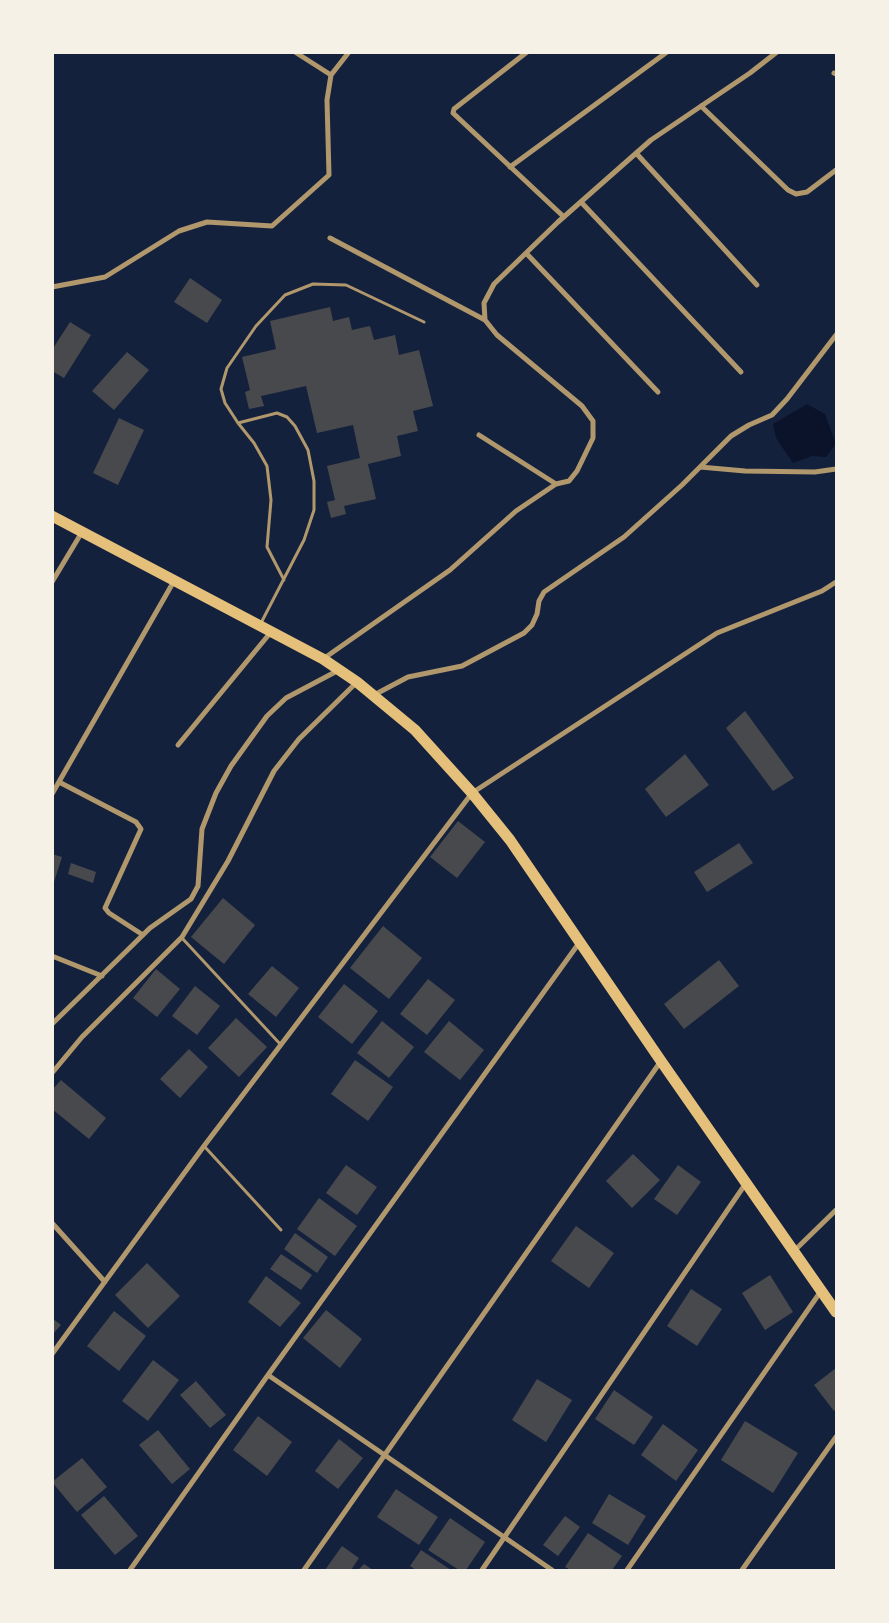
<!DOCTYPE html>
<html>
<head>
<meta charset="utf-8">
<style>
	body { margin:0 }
	#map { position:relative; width:889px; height:1623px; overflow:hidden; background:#14213d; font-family:Poppins,sans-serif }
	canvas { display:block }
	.frame { position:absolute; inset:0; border:54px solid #f6f1e7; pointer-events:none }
</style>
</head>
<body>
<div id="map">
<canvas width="889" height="1623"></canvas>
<div class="frame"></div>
</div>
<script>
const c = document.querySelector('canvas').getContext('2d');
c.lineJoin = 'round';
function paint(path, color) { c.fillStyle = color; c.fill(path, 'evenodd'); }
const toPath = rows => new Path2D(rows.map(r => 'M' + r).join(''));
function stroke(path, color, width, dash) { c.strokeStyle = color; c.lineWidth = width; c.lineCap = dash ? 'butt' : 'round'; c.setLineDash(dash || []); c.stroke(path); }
paint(toPath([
	[807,404,825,414,836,444,826,457,812,456,793,463,776,438,773,424]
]), '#0b132b');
paint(toPath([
	[190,278,222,300,207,323,174,302],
	[330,307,333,321,349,317,352,330,370,326,374,340,395,335,399,355,419,350,433,406,413,411,418,431,397,436,401,456,368,464,376,499,344,506,346,514,331,518,327,502,335,500,327,466,360,458,353,425,317,433,306,386,261,396,264,406,249,409,245,392,250,390,242,357,276,349,270,321],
	[70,322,91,335,64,378,52,371,52,350],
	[127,352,149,370,114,410,92,391],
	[119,418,144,430,118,485,93,473],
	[745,711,794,778,773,791,726,728],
	[685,754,709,785,666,817,645,789],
	[458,821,485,842,457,878,430,857],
	[739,843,753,863,707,892,694,872],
	[52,854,62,857,53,885,52,885],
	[71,863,96,872,93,883,68,874],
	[223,898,255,925,224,964,191,937],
	[383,926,422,958,389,999,350,968],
	[719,960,739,986,684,1029,664,1004],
	[272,966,299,988,276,1017,248,994],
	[156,969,180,989,157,1017,133,998],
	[428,979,455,1000,427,1035,400,1014],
	[344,984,378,1011,352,1044,318,1017],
	[195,986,220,1006,197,1035,172,1016],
	[236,1018,267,1047,239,1077,208,1048],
	[382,1021,414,1047,389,1078,357,1053],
	[449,1021,484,1050,460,1080,424,1052],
	[189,1049,208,1067,180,1098,160,1079],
	[355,1060,393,1087,368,1121,331,1094],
	[61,1080,106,1118,89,1139,52,1109,52,1090],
	[633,1154,660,1180,632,1208,606,1181],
	[346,1165,377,1187,357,1215,326,1193],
	[678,1165,701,1182,677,1215,654,1199],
	[319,1198,357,1226,335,1256,297,1229],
	[576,1226,614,1253,589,1288,551,1261],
	[295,1233,328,1257,317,1273,284,1249],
	[281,1254,312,1275,301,1290,270,1269],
	[147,1263,180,1296,148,1328,115,1295],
	[770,1275,793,1312,765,1330,742,1293],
	[266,1276,301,1303,280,1327,248,1302],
	[691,1289,722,1309,697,1346,667,1326],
	[326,1310,362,1339,340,1368,303,1338],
	[114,1311,146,1336,119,1371,87,1346],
	[52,1318,61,1325,52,1335],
	[153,1360,179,1380,148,1421,122,1401],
	[836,1368,836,1409,834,1411,814,1385],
	[537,1379,572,1400,546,1442,512,1420],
	[196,1381,226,1415,210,1428,180,1395],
	[614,1390,653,1417,634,1445,595,1419],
	[258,1416,292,1442,267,1476,233,1450],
	[745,1421,798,1453,773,1493,721,1460],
	[663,1424,698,1450,676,1481,641,1455],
	[158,1430,190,1469,172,1484,139,1445],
	[339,1439,363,1458,338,1489,315,1471],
	[82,1458,107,1487,77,1512,52,1482],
	[396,1489,438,1517,419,1545,377,1517],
	[609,1494,646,1516,628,1545,592,1523],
	[104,1496,138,1536,115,1555,81,1515],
	[565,1516,580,1527,558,1556,543,1545],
	[450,1518,485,1542,466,1570,459,1570,428,1550],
	[588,1533,622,1556,612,1570,571,1570,565,1567],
	[342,1546,359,1558,351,1570,325,1570],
	[421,1550,451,1570,416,1570,410,1566],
	[364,1564,373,1570,358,1570]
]), '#48494c');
stroke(toPath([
	[238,423,277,413,287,417,295,426,308,450,314,481,314,510,304,540,261,623],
	[284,580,267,547,271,500,267,466,254,443,238,423,225,403,221,389,227,368,256,326,285,295,313,284,346,285,424,322],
	[182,938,281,1045],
	[204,1146,281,1230]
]), '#b1986c', 3);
stroke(toPath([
	[295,52,331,75],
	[527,52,454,109,453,113,564,217],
	[834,73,836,74],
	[701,106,788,190,796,194,807,192,836,170],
	[636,153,757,285],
	[510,167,667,52],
	[581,202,741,372],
	[330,238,485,320],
	[526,253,658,392],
	[52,287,105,277,179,231,207,222,272,226,329,175,327,100,331,75,349,52],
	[479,435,556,484],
	[700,467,745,471,815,472,836,469],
	[52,582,82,532],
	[323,659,450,570,516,511,556,484,569,481,577,471,593,438,593,421,582,406,497,335,485,320,484,303,494,284,558,222,651,140,750,73,777,52],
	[374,695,408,677,462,666,524,633,532,625,537,614,539,601,544,592,624,537,682,485,731,436,749,425,772,415,787,399,836,335],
	[178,745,271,632],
	[59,782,136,822,141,829,105,908,109,913,143,935],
	[52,794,174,581],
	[52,956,102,976],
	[52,1024,150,928,191,899,198,886,202,829,216,793,231,766,267,716,286,698,339,670],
	[52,1073,82,1037,182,937,228,861,274,771,299,739,357,682],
	[52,1223,105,1282],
	[794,1251,836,1210],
	[52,1354,204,1146,472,793,717,633,822,591,836,582],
	[268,1375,552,1570],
	[130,1570,268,1375,579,943],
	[304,1570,661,1061],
	[482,1570,746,1183],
	[627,1570,821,1291],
	[742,1570,836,1437]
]), '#b1986c', 5);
stroke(toPath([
	[52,516,323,659,357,682,415,730,472,793,510,840,661,1061,836,1312]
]), '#e5c07b', 11);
</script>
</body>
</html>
